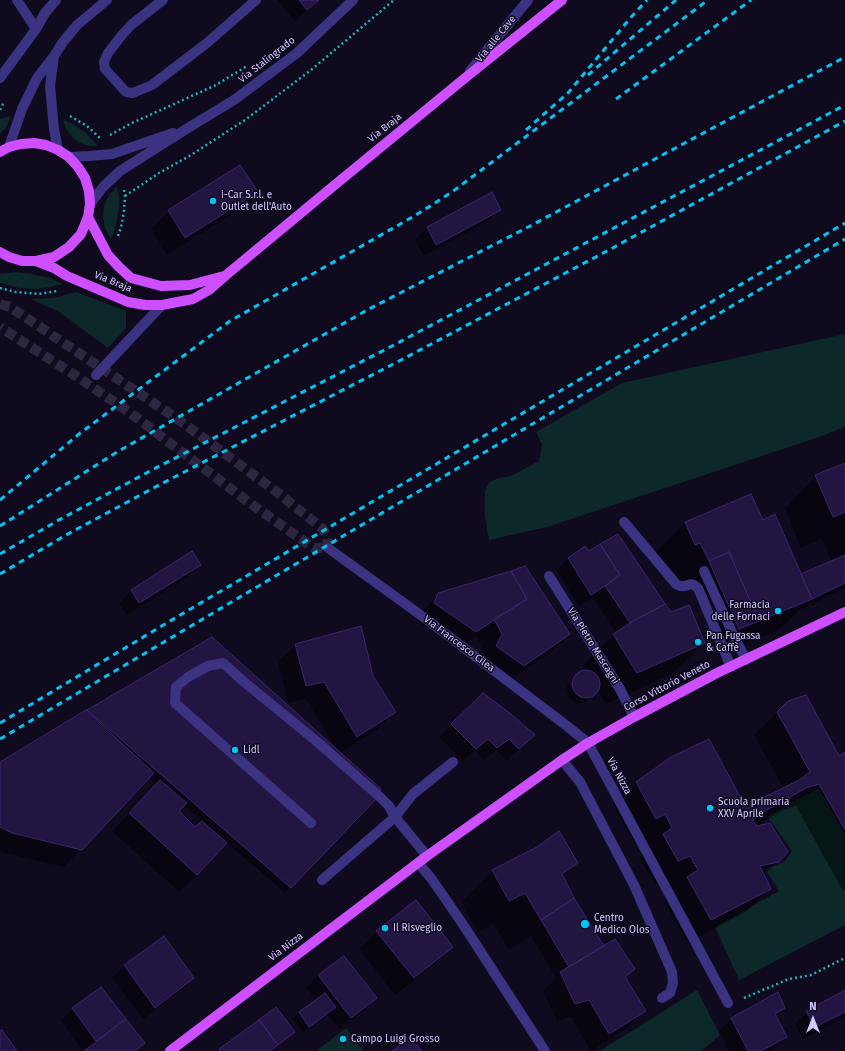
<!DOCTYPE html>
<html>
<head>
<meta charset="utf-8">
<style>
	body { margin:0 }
	#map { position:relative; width:845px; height:1051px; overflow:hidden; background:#100a1f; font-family:"Fira Sans",sans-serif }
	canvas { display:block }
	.north { position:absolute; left:793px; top:999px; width:40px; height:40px; -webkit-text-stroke:3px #100a1f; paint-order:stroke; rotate:0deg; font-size:11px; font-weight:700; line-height:16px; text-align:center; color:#d4c8ff }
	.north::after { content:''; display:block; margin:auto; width:14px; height:18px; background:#d4c8ff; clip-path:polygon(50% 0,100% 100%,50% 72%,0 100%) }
</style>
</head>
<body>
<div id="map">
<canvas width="845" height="1051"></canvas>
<div class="north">N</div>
</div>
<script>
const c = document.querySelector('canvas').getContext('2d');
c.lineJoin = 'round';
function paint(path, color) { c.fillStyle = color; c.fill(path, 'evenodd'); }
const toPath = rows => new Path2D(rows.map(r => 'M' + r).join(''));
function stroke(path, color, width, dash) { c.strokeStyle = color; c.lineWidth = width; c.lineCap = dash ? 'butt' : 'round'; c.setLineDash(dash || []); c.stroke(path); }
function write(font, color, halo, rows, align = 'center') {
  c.font = font + ' "Fira Sans",sans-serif'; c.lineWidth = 3; c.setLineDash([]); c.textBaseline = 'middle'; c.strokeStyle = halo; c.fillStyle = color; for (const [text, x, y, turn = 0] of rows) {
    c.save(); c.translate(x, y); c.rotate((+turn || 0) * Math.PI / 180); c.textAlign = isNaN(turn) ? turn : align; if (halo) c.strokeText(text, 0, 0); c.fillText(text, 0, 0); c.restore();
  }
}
paint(toPath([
	[11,116,7,126,0,134,0,119],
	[63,120,71,123,86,133,98,146,89,146,80,143,72,137,66,129],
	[117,187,119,197,119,208,115,229,111,239,105,228,103,217,104,206,109,195],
	[16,272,32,274,49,278,63,284,50,287,35,289,19,288,0,283,0,274],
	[76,292,126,311,126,328,108,348,58,311,30,299,53,298],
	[845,334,845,427,813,439,547,527,489,540,485,516,485,491,489,483,496,479,511,476,539,461,542,444,536,432,622,383],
	[819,788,845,835,845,925,739,980,715,927,779,891,765,869,784,862,792,851,771,821,766,817],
	[697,990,720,1035,701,1051,600,1051],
	[346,1028,364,1051,316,1051]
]), '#0d2829');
paint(toPath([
	[277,0,319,0,295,21],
	[240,166,256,192,238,210,167,255,151,229,169,211],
	[491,194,500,209,488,221,424,256,415,240,427,228],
	[845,464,845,590,844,589,799,610,779,630,727,651,697,583,677,592,668,574,654,554,685,523,751,495,762,521,801,576,832,562,822,539,801,548,785,508,816,476],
	[589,552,670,613,704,643,672,674,606,704,598,691,587,701,583,703,577,704,573,702,569,698,567,694,566,688,568,684,579,673,585,671,582,666,616,633,593,598,579,606,557,570,569,558],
	[192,553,200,565,188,577,127,615,119,603,131,591],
	[439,594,569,634,551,652,505,683,478,665,485,652,476,636,457,650,417,621,421,612],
	[212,638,337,750,306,699,288,703,278,662,296,644,372,677,395,712,377,730,340,753,378,796,285,893,226,842,197,875,179,892,112,831,158,783,150,776,64,867,0,852,0,764,87,711],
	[184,805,203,822,195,828,178,811],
	[484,694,534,735,522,747,507,760,496,750,484,760,475,750,463,761,439,737],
	[777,712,838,757,845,754,845,890,843,891,796,806,782,811,756,826,778,861,763,876,770,888,747,911,687,943,664,901,674,891,666,878,655,884,640,858,649,850,642,836,633,841,613,805,636,782,744,808,784,789,754,735],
	[577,863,563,877,574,899,603,947,634,969,625,978,644,1011,626,1029,591,1051,571,1017,557,1021,543,991,556,978,531,936,509,950,493,924,478,932,462,902,493,870],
	[377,932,452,947,434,965,395,995,359,949],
	[163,937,193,978,181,990,143,1019,112,978,124,966],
	[344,958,376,998,364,1010,339,1029,327,1014,303,1032,293,1019,299,1013,316,1001,306,988,318,976],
	[101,988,144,1043,136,1051,83,1051,61,1021,73,1009],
	[845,991,845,1017,803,1039,795,1024,807,1012],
	[777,993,784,1008,775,1017,786,1037,774,1049,770,1051,730,1051,719,1031,731,1019]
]), '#0007');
const building = toPath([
	[299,0,319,0,307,10,299,0],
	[240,165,258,192,185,238,168,210,240,165],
	[492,192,501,210,436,245,427,227,492,192],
	[845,463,845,512,833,517,815,475,845,463],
	[751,494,763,520,775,514,812,599,759,621,729,552,709,561,700,543,695,545,685,522,751,494],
	[618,534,665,604,630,623,605,586,620,575,600,544,618,534],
	[600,544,620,575,605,586,591,595,568,558,585,546,589,551,600,544],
	[192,551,201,565,139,603,131,590,192,551],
	[729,552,759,621,739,629,709,561,729,552],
	[845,555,845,583,812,599,801,574,845,555],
	[525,566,570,634,524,666,496,646,502,634,494,619,527,599,511,571,525,566],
	[511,571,527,599,476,632,434,603,438,593,511,571],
	[665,604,671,612,689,605,705,643,637,673,613,634,630,623,665,604],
	[361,626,373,676,396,712,357,737,324,682,306,686,295,644,361,626],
	[212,637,381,789,379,796,291,888,87,710,212,637],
	'572 684a14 14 0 1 1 28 0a14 14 0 1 1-28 0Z',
	[483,693,511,714,535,735,519,749,509,739,497,748,488,739,476,749,451,724,483,693],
	[806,695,839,756,845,752,845,830,819,784,806,788,767,810,753,820,757,826,770,823,788,852,779,862,760,866,771,889,711,920,687,877,698,870,690,856,678,861,663,834,672,828,665,814,656,819,636,782,671,757,709,739,745,806,773,793,799,780,810,772,777,712,788,701,806,695],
	[86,710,154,773,82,850,12,833,0,827,0,762,86,710],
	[160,780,187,803,179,811,195,827,202,821,227,843,197,875,129,813,160,780],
	[559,831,578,863,562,874,574,898,541,920,525,893,509,901,492,870,537,847,559,831],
	[574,898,604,946,569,967,541,920,574,898],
	[416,900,453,947,414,978,376,931,416,900],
	[164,936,194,978,155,1008,124,965,164,936],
	[615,939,635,969,625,977,646,1011,609,1034,589,1000,575,1004,560,972,615,939],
	[344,956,377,998,351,1018,318,975,344,956],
	[101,987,126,1019,96,1041,72,1008,101,987],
	[845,990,845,1012,815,1027,806,1011,845,990],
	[778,992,785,1008,775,1014,787,1037,761,1051,748,1051,731,1018,778,992],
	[325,993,336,1007,309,1027,299,1012,325,993],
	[276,1007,295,1032,278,1045,259,1020,276,1007],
	[126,1019,145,1043,135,1051,84,1051,126,1019],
	[259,1020,278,1045,269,1051,220,1051,219,1049,259,1020],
	[2,1030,17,1051,0,1051,0,1031,2,1030],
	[411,1037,422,1051,392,1051,411,1037]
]);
paint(building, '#221541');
stroke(building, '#3b256f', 1);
stroke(toPath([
	[0,304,10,307,179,420,278,493,323,529,327,537,328,548,314,548,308,544,247,501,129,412,76,376,0,327]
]), '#2d2641', 10, [10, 5]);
stroke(toPath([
	[0,110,4,102],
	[70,116,87,126,100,138],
	[110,135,132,123,216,85,247,66],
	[125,196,159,173,191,155,245,120,311,70,394,0],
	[118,236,121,227,124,212,125,196,124,190],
	[0,288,16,292,39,294,57,291],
	[744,998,789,979,811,975,845,958]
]), '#24b3b8', 2.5, [2, 3]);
stroke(toPath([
	[17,0,36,29],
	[163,0,131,25,122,35,108,53,104,62,105,69,126,92,133,93,152,85,207,43,256,0],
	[54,56,50,86,54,129,58,150],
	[470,71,528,0],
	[0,78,36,29,45,13,56,0],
	[9,147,22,109,37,78,54,56,63,42,77,25,107,0],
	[69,157,89,156,112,154,173,133],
	[90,204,103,187,120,171,188,128,234,100,297,53,353,0],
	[96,375,162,305],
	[624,522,676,584,680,586,685,586,691,584,694,585,698,588,731,667],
	[328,548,422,616,567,726,588,743,728,1003],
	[704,571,731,630,746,660],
	[549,576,620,689,634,717],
	[562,760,580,782,634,885,672,972,673,983,670,993,662,998],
	[311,823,175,703,176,687,188,677,208,666,223,663,243,681,315,740,379,796,389,806,395,817,322,880],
	[427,856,395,817,413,794,453,762],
	[418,863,431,878,464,926,545,1051]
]), '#3c3282', 10);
stroke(toPath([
	[0,152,9,147,21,144,34,143,46,145,58,150,69,157,78,167,85,178,89,191,90,204,88,217,81,234,69,247,54,257,36,261,22,261,9,257,0,252],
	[88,217,108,255,119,267,131,278,161,286,190,285,224,276],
	[36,261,54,268,67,276,128,302,145,305,162,305,193,299,209,290,225,276,325,193,465,78,562,0],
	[170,1051,427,856,562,760,588,743,634,717,717,673,845,612]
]), '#cd4fff', 10);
stroke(toPath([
	[588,75,676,0],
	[616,99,751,0],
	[526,130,568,93,632,16,647,0],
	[0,500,79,434,230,321,416,215,452,192,708,0],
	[0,526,117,452,369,309,532,225,845,57],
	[0,554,57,521,150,471,392,346,845,105],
	[0,574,66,535,159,485,401,360,607,251,845,121],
	[0,723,165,624,845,223],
	[0,739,845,239]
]), '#00c5f3', 3, [6, 5]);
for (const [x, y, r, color] of [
	[213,201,4,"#00c5f3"],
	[778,611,4,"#00c5f3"],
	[698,642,4,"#00c5f3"],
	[235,750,4,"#00c5f3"],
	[710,808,4,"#00c5f3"],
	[585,924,5,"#00c5f3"],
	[385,928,4,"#00c5f3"],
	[343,1039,4,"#00c5f3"]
]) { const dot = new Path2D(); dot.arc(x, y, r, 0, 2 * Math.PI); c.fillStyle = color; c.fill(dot); stroke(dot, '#100a1f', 1.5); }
write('10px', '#d4c8ff', '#100a1f', [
	["Via alle Cave",496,39,-51],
	["Via Stalingrado",267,60,-38],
	["Via Braja",385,128,-39],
	["Via Braja",113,282,22],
	["Via Francesco Cilea",459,644,37],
	["Via Pietro Mascagni",593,646,58],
	["Corso Vittorio Veneto",667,686,-28],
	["Via Nizza",619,776,62],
	["Via Nizza",286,947,-37]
]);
write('10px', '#d4c8ff', '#100a1f', [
	["i-Car S.r.l. e",221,195],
	["Outlet dell'Auto",221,207],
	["Farmacia",770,605,"right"],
	["delle Fornaci",770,617,"right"],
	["Pan Fugassa",706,636],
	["& Caffè",706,648],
	["Lidl",243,750],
	["Scuola primaria",718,802],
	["XXV Aprile",718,814],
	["Centro",594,918],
	["Medico Olos",594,930],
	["Il Risveglio",393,928],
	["Campo Luigi Grosso",351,1039]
], 'left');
</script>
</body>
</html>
